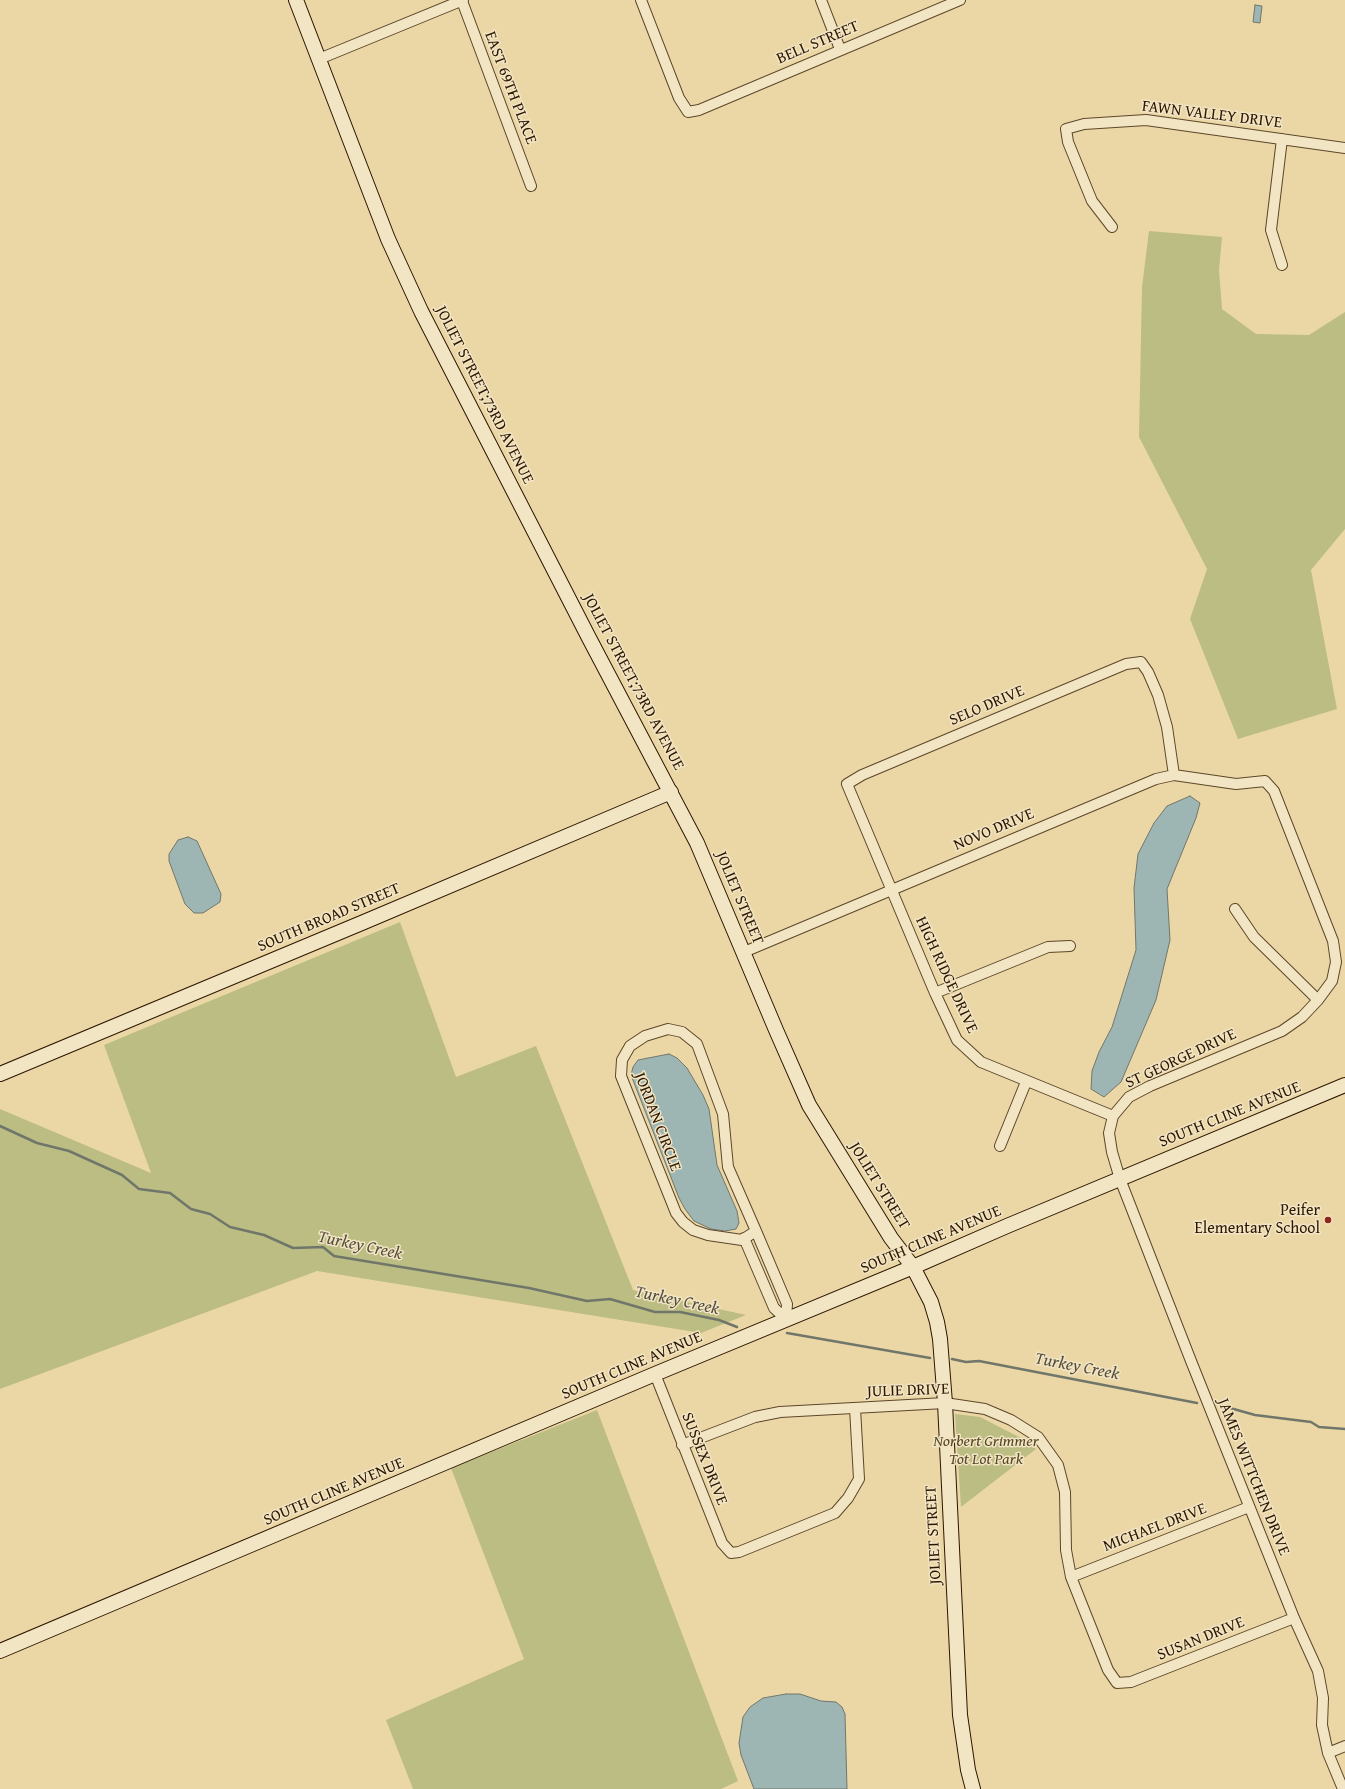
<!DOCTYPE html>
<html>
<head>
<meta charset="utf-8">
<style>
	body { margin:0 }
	canvas { display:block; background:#ebd7a5 }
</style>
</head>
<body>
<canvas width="1345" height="1789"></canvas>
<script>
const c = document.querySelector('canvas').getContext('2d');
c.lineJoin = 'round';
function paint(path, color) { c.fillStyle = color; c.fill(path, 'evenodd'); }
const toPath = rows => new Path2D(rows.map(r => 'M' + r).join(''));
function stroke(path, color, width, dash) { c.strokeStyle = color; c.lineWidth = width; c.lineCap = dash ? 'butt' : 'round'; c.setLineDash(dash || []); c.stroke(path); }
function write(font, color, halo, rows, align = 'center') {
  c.font = font + ' "Gentium Book Plus",serif'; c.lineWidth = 3; c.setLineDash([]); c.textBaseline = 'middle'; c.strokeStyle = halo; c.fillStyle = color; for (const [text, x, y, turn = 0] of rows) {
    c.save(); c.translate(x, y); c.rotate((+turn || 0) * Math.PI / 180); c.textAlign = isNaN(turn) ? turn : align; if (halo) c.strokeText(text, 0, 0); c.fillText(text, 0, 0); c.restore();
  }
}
paint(toPath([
	[1149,231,1222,237,1219,270,1222,309,1256,334,1309,335,1345,312,1345,529,1311,570,1337,709,1238,739,1190,619,1207,569,1139,437,1142,287],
	[400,922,456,1077,536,1046,633,1290,746,1315,701,1333,317,1271,0,1389,0,1109,151,1173,104,1045],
	[597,1410,738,1781,721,1789,413,1789,386,1720,524,1659,451,1468],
	[955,1414,980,1417,1025,1440,1036,1449,961,1507]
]), '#bcbd83');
const water = toPath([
	[1255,5,1262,6,1260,23,1253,22,1255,5],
	[1190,796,1200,803,1196,818,1167,889,1170,940,1156,1000,1121,1082,1104,1097,1091,1089,1092,1071,1099,1052,1112,1027,1136,950,1134,888,1138,854,1154,823,1167,806,1190,796],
	[188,837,197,841,221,894,220,902,203,913,194,913,185,904,169,861,169,854,178,840,188,837],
	[669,1054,677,1058,687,1068,703,1095,709,1109,717,1165,737,1211,739,1223,736,1229,725,1231,711,1229,694,1221,685,1209,679,1198,631,1075,633,1067,638,1060,669,1054],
	[786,1694,800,1694,821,1701,836,1702,842,1707,845,1714,847,1789,754,1789,741,1755,739,1743,743,1717,750,1707,763,1698,786,1694]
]);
paint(water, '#9eb6b3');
stroke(water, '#71766b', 1);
stroke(toPath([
	[0,1126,37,1143,69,1151,122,1175,139,1189,170,1193,191,1209,210,1214,230,1227,264,1235,293,1248,323,1247,334,1256,529,1288,587,1301,610,1299,655,1312,680,1312,719,1320,737,1327],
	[787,1333,930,1358],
	[952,1359,966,1362,979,1361,1197,1403],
	[1223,1408,1230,1408,1255,1415,1311,1422,1319,1427,1345,1429]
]), '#71766b', 2.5);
const street = toPath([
	[641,0,679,98,688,112,699,110,960,0],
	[821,0,840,49],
	[462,1,531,186],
	[319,59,463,0],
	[1282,139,1271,230,1282,265],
	[1112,227,1092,201,1068,142,1066,129,1084,124,1146,120,1345,148],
	[1235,909,1254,937,1318,1000],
	[744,952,1156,779,1174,775,1236,784,1265,781,1274,791,1333,941,1336,962,1332,981,1318,1000,1302,1017,1282,1031,1150,1086,1129,1097,1113,1116,1109,1133,1112,1152,1120,1179,1191,1361,1294,1618,1318,1671,1323,1698,1322,1725,1328,1753,1343,1789],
	[935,993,1048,947,1070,946],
	[1113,1116,981,1062,957,1040,935,993,847,784,862,775,1126,664,1141,662,1148,672,1158,695,1167,727,1174,775],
	[1000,1146,1026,1082],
	[756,1231,742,1240,708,1235,693,1230,683,1222,676,1213,621,1076,622,1060,630,1046,645,1036,668,1029,682,1032,697,1044,723,1114,728,1167,756,1231,787,1304,786,1319],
	[744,1238,774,1308,786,1319],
	[655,1374,722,1543,731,1553,739,1552,835,1513,848,1498,859,1479,855,1408],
	[682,1445,755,1417,780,1412,945,1403,985,1409,1011,1420,1038,1437,1058,1465,1065,1492,1066,1550,1071,1577,1108,1670,1117,1683,1131,1682,1294,1618],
	[1071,1577,1249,1507],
	[1328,1753,1345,1746]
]);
const secondary = toPath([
	[296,0,388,239,421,311,589,638,697,843,776,1030,809,1105,891,1238,913,1267,931,1302,937,1322,940,1339,945,1403,960,1715,968,1770,973,1789],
	[0,1074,364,922,671,792],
	[0,1651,655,1374,913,1267,1007,1226,1345,1085]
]);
stroke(street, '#5c4629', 12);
stroke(secondary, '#2d1600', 16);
stroke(street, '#f2e5c4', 10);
stroke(secondary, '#f2e5c4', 14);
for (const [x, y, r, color] of [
	[1328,1220,4,"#8f2418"]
]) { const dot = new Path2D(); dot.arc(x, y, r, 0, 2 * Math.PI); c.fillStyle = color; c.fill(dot); stroke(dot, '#f2e5c4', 1.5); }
write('16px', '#2d1600', '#f2e5c4', [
	["BELL STREET",818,43,-23],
	["EAST 69TH PLACE",510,88,69],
	["FAWN VALLEY DRIVE",1212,115,7],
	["JOLIET STREET;73RD AVENUE",484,395,63],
	["JOLIET STREET;73RD AVENUE",633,682,62],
	["SELO DRIVE",987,706,-23],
	["NOVO DRIVE",994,830,-23],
	["JOLIET STREET",739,898,67],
	["SOUTH BROAD STREET",329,918,-23],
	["HIGH RIDGE DRIVE",946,975,65],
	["ST GEORGE DRIVE",1181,1059,-25],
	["SOUTH CLINE AVENUE",1230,1115,-22],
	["JORDAN CIRCLE",657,1122,69],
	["JOLIET STREET",879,1186,58],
	["SOUTH CLINE AVENUE",931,1240,-23],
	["SOUTH CLINE AVENUE",632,1366,-23],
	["JULIE DRIVE",908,1391,-2],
	["SUSSEX DRIVE",704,1459,68],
	["JAMES WITTCHEN DRIVE",1253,1477,68],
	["SOUTH CLINE AVENUE",334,1492,-23],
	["MICHAEL DRIVE",1155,1528,-21],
	["JOLIET STREET",934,1535,-93],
	["SUSAN DRIVE",1201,1639,-22]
]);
write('16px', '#2d1600', '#f2e5c4', [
	["Peifer",1320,1211],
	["Elementary School",1320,1229]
], 'right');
write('italic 16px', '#584827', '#f2e5c4', [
	["Norbert Grimmer",986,1442],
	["Tot Lot Park",986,1460]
]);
write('italic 17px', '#554e3f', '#f2e5c4', [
	["Turkey Creek",360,1246,12],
	["Turkey Creek",677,1301,12],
	["Turkey Creek",1077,1367,11]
]);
</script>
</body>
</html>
